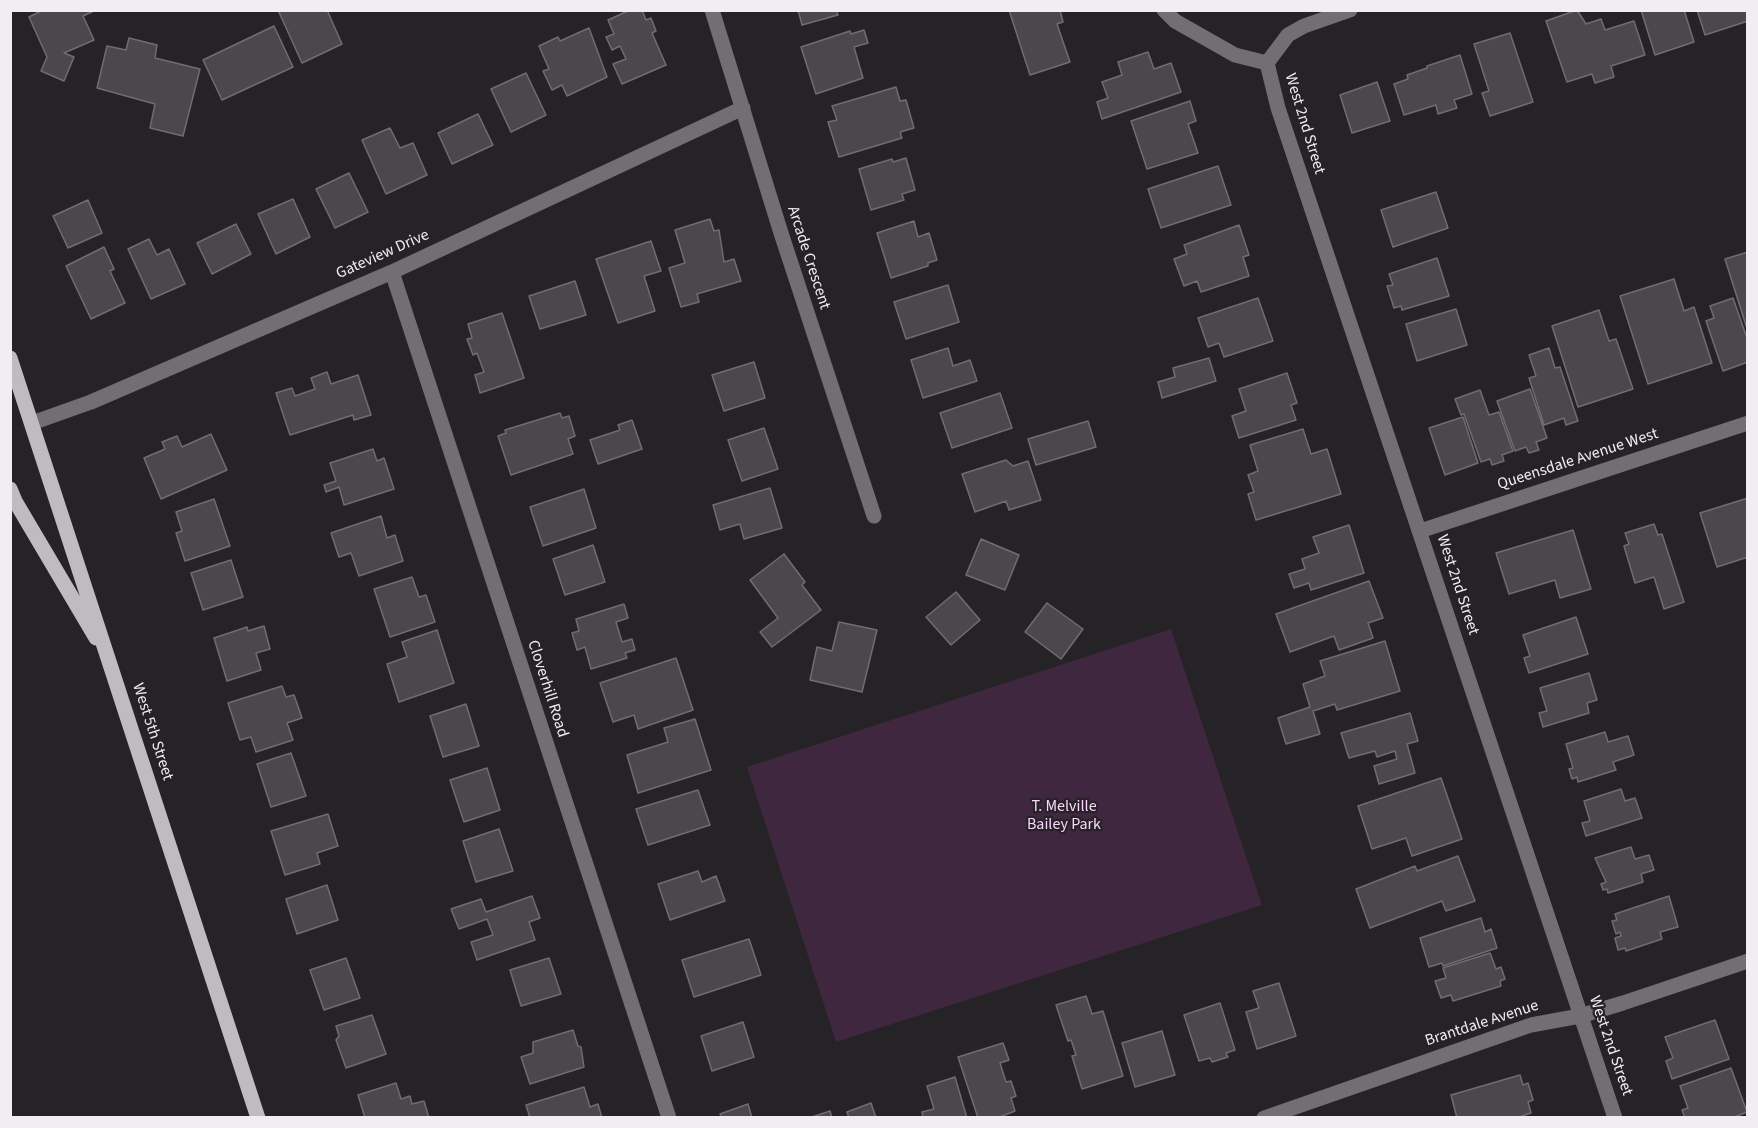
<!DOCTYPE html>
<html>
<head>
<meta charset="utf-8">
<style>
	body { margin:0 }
	#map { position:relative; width:1758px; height:1128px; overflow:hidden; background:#262327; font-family:"Source Sans 3",sans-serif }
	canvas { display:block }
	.frame { position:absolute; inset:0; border:12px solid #f0eef0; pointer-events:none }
</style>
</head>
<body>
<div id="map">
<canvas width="1758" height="1128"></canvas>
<div class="frame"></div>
</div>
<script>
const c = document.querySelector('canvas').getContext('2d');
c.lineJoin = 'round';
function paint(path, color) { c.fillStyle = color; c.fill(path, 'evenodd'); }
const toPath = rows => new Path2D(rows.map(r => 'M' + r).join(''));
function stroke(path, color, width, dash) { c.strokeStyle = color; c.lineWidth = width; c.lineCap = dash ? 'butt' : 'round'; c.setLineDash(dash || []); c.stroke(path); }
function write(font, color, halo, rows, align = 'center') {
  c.font = font + ' "Source Sans 3",sans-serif'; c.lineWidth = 4.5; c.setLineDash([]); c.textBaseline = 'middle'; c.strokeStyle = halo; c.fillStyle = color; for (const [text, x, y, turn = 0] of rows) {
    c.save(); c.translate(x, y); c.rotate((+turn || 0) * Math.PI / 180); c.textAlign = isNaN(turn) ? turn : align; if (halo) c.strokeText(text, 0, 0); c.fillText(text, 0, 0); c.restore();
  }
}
paint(toPath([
	[1171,629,1262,905,836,1042,747,767]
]), '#3e273f');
const building = toPath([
	[43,10,92,10,92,12,83,16,94,40,64,53,74,57,64,81,41,71,47,57,29,17,43,10],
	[278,10,327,10,342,44,302,63,278,10],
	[630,10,642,10,646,20,651,18,656,31,652,33,666,65,622,84,613,64,626,59,620,46,612,50,606,37,614,34,608,20,630,10],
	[798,10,836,10,838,15,802,25,798,10],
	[1009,10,1060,10,1063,22,1057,24,1070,62,1030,75,1009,10],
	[1577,10,1586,24,1601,19,1605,30,1634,21,1645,55,1611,66,1614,77,1595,83,1592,74,1567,82,1546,21,1577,10],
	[1641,10,1684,10,1694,42,1655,55,1641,10],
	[1697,10,1746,10,1748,21,1705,35,1697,10],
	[274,26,293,67,222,100,203,60,274,26],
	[589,28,607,77,567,96,562,85,552,90,543,71,549,69,539,46,558,37,560,41,589,28],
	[864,30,868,43,854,47,863,78,816,94,801,47,850,31,851,34,864,30],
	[1510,33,1533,102,1490,116,1482,93,1489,91,1474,44,1510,33],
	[129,38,157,45,155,58,200,69,183,136,150,128,155,104,97,88,107,46,126,50,129,38],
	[1148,52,1154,69,1171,63,1181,92,1102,119,1097,102,1108,98,1102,82,1122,75,1118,62,1148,52],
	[1460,55,1472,94,1454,100,1457,108,1438,114,1436,105,1404,115,1394,84,1408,79,1407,75,1427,68,1427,66,1460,55],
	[526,73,546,115,511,132,491,89,526,73],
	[1377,82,1390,121,1352,133,1340,95,1377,82],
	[896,87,900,101,906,100,914,128,900,132,902,138,839,157,828,122,837,120,832,106,896,87],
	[1190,101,1196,121,1188,124,1198,153,1147,169,1131,121,1190,101],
	[478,114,493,145,452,164,438,133,478,114],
	[390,128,400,148,413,143,427,175,386,194,362,140,390,128],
	[906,158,915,190,902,194,904,200,871,210,859,169,892,159,893,162,906,158],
	[1218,166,1231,205,1161,228,1148,189,1218,166],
	[349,173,368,212,335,228,316,189,349,173],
	[1436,192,1448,228,1393,247,1381,210,1436,192],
	[293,199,310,237,276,254,258,214,293,199],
	[88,200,102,233,68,248,53,216,88,200],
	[710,219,714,231,719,230,724,262,734,259,741,281,697,294,699,302,681,307,669,268,685,263,675,230,710,219],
	[914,221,918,237,929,233,937,260,928,263,928,266,891,278,877,233,914,221],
	[236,224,251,254,212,274,197,243,236,224],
	[1239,225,1249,255,1243,257,1249,276,1201,292,1197,281,1184,286,1174,259,1187,254,1184,245,1239,225],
	[149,239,157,255,169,249,185,284,151,299,128,249,149,239],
	[651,241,661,271,644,276,655,311,618,323,596,259,651,241],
	[104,247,114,269,110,271,125,303,91,319,66,266,104,247],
	[1748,252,1748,332,1725,259,1748,252],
	[1437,258,1449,296,1402,310,1401,306,1394,308,1387,286,1393,285,1389,274,1437,258],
	[1674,279,1684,311,1694,307,1712,363,1648,384,1620,296,1674,279],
	[575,281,586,315,540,329,529,296,575,281],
	[948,285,959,322,906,339,894,302,948,285],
	[1258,298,1273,341,1224,357,1219,343,1208,347,1198,318,1258,298],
	[1733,298,1748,341,1748,362,1723,371,1706,321,1714,318,1710,306,1733,298],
	[1456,309,1467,345,1417,361,1406,324,1456,309],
	[1599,310,1609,341,1616,339,1633,389,1578,407,1552,326,1599,310],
	[502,313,524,378,480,393,475,375,484,372,477,353,473,355,467,339,472,338,468,324,502,313],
	[948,348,953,366,970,360,977,381,923,398,911,360,948,348],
	[1549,348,1555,368,1560,367,1578,421,1566,425,1564,418,1544,425,1529,378,1536,376,1529,355,1549,348],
	[1209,358,1216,381,1162,398,1158,382,1175,377,1173,368,1209,358],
	[754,362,765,398,724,411,712,375,754,362],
	[327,372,331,384,358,375,371,415,354,420,353,415,290,435,276,393,292,388,295,396,315,389,311,378,327,372],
	[1287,373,1297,403,1291,405,1296,420,1239,438,1232,416,1246,411,1239,389,1287,373],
	[1530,389,1547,438,1536,442,1539,450,1529,453,1526,447,1515,451,1497,401,1530,389],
	[1480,390,1489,415,1499,412,1513,451,1502,455,1504,461,1492,465,1490,459,1481,462,1464,414,1461,415,1455,399,1480,390],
	[1000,393,1012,428,952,448,940,413,1000,393],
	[560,413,562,418,569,416,575,436,568,439,573,454,511,475,498,436,506,433,505,430,560,413],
	[1463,417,1478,463,1445,475,1429,428,1463,417],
	[632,420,642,449,598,464,590,440,620,430,618,425,632,420],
	[1088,421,1096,447,1036,465,1028,439,1088,421],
	[764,428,778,469,742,481,728,440,764,428],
	[1303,429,1311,454,1327,449,1341,494,1256,520,1248,494,1254,492,1248,475,1258,471,1250,445,1303,429],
	[211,434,227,470,161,499,144,458,165,449,162,442,177,436,182,447,211,434],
	[373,449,377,461,384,458,394,489,344,505,339,487,326,492,324,485,336,481,330,463,373,449],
	[1006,460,1013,466,1028,461,1041,500,1009,510,1006,501,975,512,962,474,1006,460],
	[770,488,782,528,744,539,740,524,720,530,713,505,770,488],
	[584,489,596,528,543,546,530,507,584,489],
	[1748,498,1748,557,1717,567,1700,513,1748,498],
	[214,499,230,546,185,561,176,533,182,531,176,512,214,499],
	[381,516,387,538,395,535,403,561,359,576,351,553,339,557,331,533,381,516],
	[1654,524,1658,535,1662,534,1684,602,1664,609,1654,577,1635,583,1624,546,1629,544,1625,533,1654,524],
	[1349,525,1364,573,1311,590,1309,583,1294,588,1289,574,1305,569,1302,559,1319,553,1313,537,1349,525],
	[1573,530,1591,589,1560,598,1555,580,1509,594,1496,553,1573,530],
	[981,539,1019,555,1005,590,966,575,981,539],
	[593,545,605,582,565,595,553,559,593,545],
	[784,554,805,582,802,585,821,610,772,647,760,632,778,618,750,580,784,554],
	[231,560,243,597,203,610,191,573,231,560],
	[412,577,419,597,426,595,435,622,390,637,374,589,412,577],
	[1369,581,1383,618,1368,623,1373,638,1339,650,1334,636,1290,652,1276,614,1369,581],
	[956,592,980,620,951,645,926,617,956,592],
	[1047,603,1083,629,1061,659,1025,632,1047,603],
	[624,604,628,618,616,622,622,642,632,639,635,650,625,653,627,658,591,669,585,647,577,650,572,633,579,631,576,619,624,604],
	[1576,617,1588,654,1529,673,1524,658,1530,656,1523,635,1576,617],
	[839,622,877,630,862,692,810,680,817,647,832,651,839,622],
	[264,626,270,649,256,653,261,670,227,681,214,638,247,627,248,631,264,626],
	[437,630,454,683,399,702,387,664,407,657,402,642,437,630],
	[1385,641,1400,691,1337,710,1335,704,1313,711,1320,734,1286,744,1278,718,1310,707,1303,684,1325,676,1320,661,1385,641],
	[676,658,693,710,638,729,634,715,613,722,600,683,676,658],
	[1589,673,1597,700,1587,703,1589,713,1543,727,1539,713,1547,711,1540,688,1589,673],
	[282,686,286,697,294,695,302,718,287,723,293,740,256,752,251,737,240,740,228,703,282,686],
	[466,704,479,746,443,757,430,716,466,704],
	[1410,713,1418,741,1407,744,1415,773,1379,784,1374,766,1397,759,1395,751,1377,757,1375,751,1349,758,1341,733,1410,713],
	[695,719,711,770,638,793,627,755,668,742,664,728,695,719],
	[1605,732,1608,742,1628,736,1634,755,1613,762,1616,770,1578,782,1577,777,1572,779,1569,769,1573,768,1566,744,1605,732],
	[291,753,306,796,271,807,257,764,291,753],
	[487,768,500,810,464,822,450,780,487,768],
	[1441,778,1462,839,1412,856,1406,838,1372,849,1358,806,1441,778],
	[1621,789,1625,801,1635,798,1642,818,1586,836,1582,823,1590,821,1584,801,1621,789],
	[698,790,710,825,648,845,636,809,698,790],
	[328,814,338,846,317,853,320,864,285,875,271,831,328,814],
	[499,829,513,871,476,882,463,841,499,829],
	[1631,847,1635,859,1649,855,1654,870,1641,874,1643,882,1608,893,1607,889,1603,890,1601,884,1606,882,1595,858,1631,847],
	[1458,856,1475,901,1446,911,1442,901,1370,928,1356,889,1415,866,1417,871,1458,856],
	[698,871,702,882,716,876,725,901,670,920,658,884,698,871],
	[327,885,338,920,297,934,286,899,327,885],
	[532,896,540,918,529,922,535,940,477,960,471,942,493,935,487,919,459,929,451,909,481,899,486,912,532,896],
	[1669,896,1678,927,1660,932,1662,939,1626,951,1625,948,1618,950,1615,938,1621,936,1620,932,1616,934,1612,921,1617,920,1615,914,1669,896],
	[1481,918,1485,932,1491,929,1497,948,1443,966,1442,963,1429,967,1420,938,1481,918],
	[749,939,761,975,694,997,682,960,749,939],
	[1490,953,1496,969,1501,967,1505,979,1500,981,1501,986,1453,1001,1451,995,1441,998,1435,981,1446,978,1443,968,1490,953],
	[346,958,360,998,324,1010,310,970,346,958],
	[549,958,561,994,521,1006,510,970,549,958],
	[1279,983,1296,1036,1257,1049,1246,1012,1259,1008,1253,991,1279,983],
	[1086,996,1092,1014,1103,1011,1123,1076,1082,1089,1072,1056,1076,1055,1071,1040,1068,1041,1056,1005,1086,996],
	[1220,1003,1235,1050,1226,1053,1228,1057,1212,1062,1210,1058,1199,1061,1184,1015,1220,1003],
	[372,1015,386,1054,346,1068,336,1040,339,1036,336,1026,372,1015],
	[1715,1020,1729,1059,1672,1079,1666,1061,1673,1058,1665,1037,1715,1020],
	[743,1022,754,1057,712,1071,701,1036,743,1022],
	[573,1030,578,1046,581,1047,584,1067,530,1084,521,1057,533,1053,533,1042,573,1030],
	[1162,1031,1175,1075,1135,1087,1122,1043,1162,1031],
	[1003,1043,1009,1060,1000,1063,1006,1082,1011,1081,1016,1096,1011,1098,1015,1111,997,1118,978,1118,958,1057,1003,1043],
	[1731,1068,1747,1112,1732,1118,1685,1118,1682,1110,1688,1108,1680,1086,1731,1068],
	[1520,1075,1523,1085,1528,1083,1533,1100,1528,1102,1531,1113,1516,1118,1457,1118,1451,1095,1520,1075],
	[955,1077,967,1118,923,1118,922,1112,934,1109,927,1086,955,1077],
	[396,1083,401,1099,410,1096,412,1104,424,1101,429,1118,365,1118,358,1095,396,1083],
	[584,1087,590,1107,598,1104,602,1118,530,1118,526,1105,584,1087],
	[871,1103,876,1118,849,1118,847,1112,871,1103],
	[748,1104,752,1118,722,1118,720,1114,748,1104],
	[830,1111,832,1118,809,1118,830,1111]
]);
paint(building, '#4b474b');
stroke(building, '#706c70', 1.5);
stroke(toPath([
	[712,10,781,233,874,516],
	[1164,10,1175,21,1235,55,1267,63],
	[1267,63,1278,108,1615,1118],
	[1267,63,1288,35,1304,26,1350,10],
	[392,272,669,1118],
	[32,423,91,402,392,272,743,108],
	[1420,531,1748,423],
	[1264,1118,1531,1025,1580,1016,1623,1003,1748,961]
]), '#716f71', 15);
stroke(toPath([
	[10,358,258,1118],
	[10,489,15,501,96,638]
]), '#bfbbbf', 15);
write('16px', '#f0eef0', '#262327', [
	["West 2nd Street",1304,124,73],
	["Gateview Drive",383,255,-24],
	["Arcade Crescent",808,258,72],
	["Queensdale Avenue West",1578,460,-18],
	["West 2nd Street",1457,585,72],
	["Cloverhill Road",547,689,72],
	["West 5th Street",152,732,72],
	["Brantdale Avenue",1482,1024,-18],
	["West 2nd Street",1610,1046,71]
]);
write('16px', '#fdd2fe', '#262327', [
	["T. Melville",1064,807],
	["Bailey Park",1064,825]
]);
</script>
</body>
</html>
